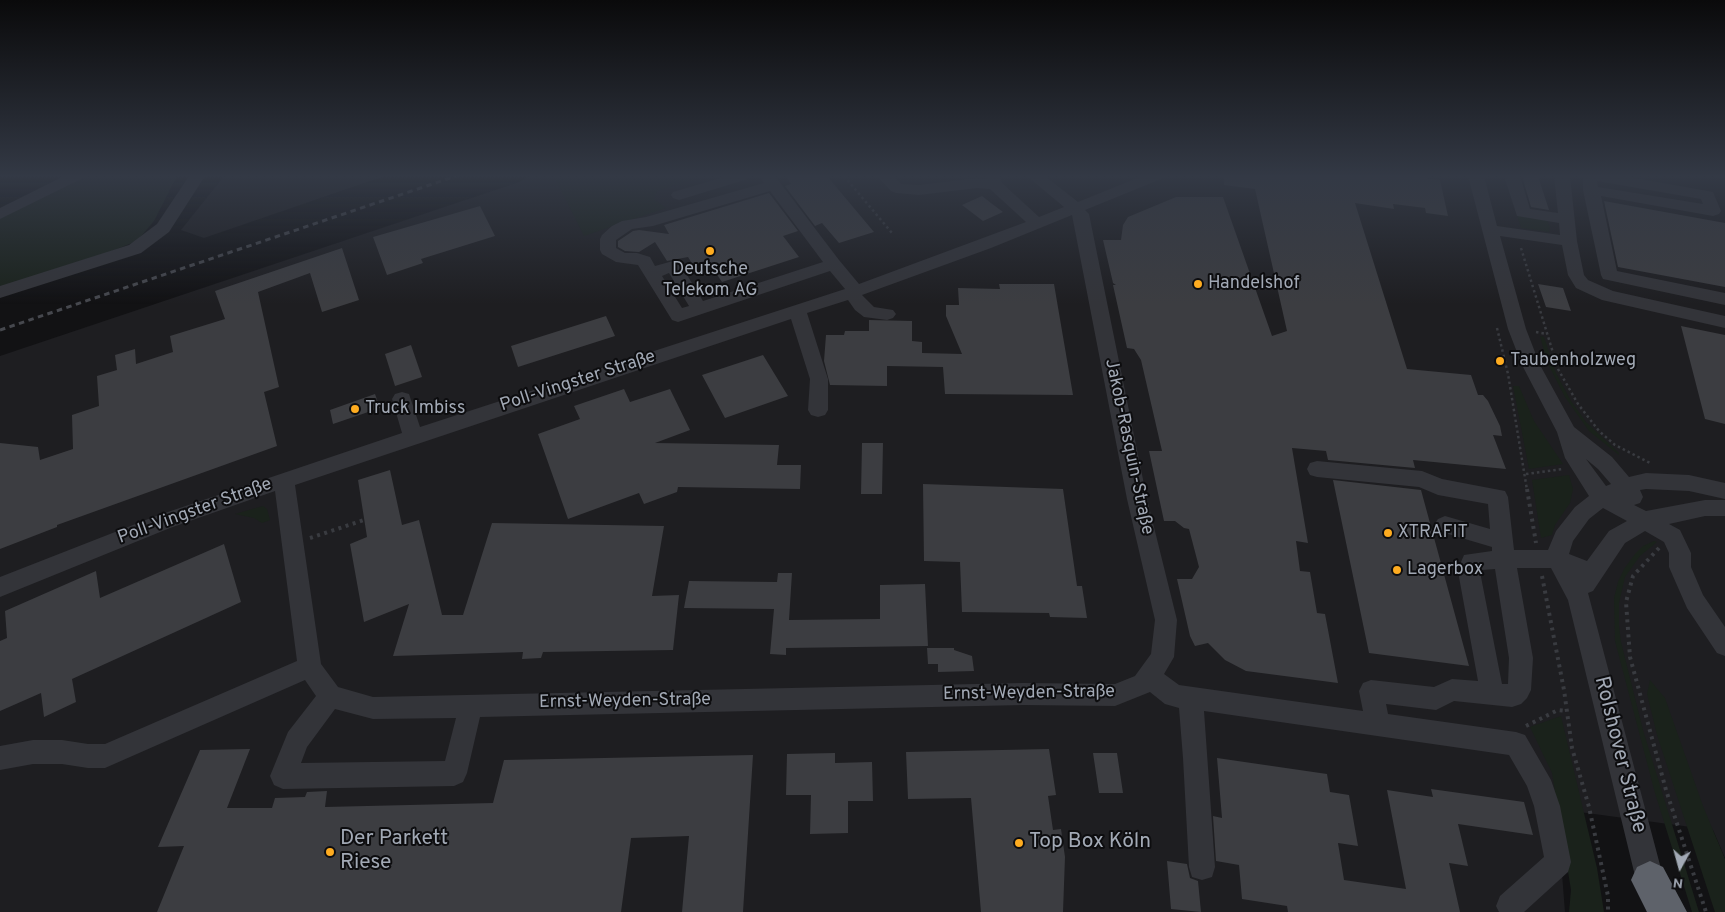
<!DOCTYPE html>
<html>
<head>
<meta charset="utf-8">
<style>
	body { margin:0 }
	#map { position:relative; width:1725px; height:912px; overflow:hidden; background:#121214; font-family:Overpass,sans-serif }
	canvas { display:block }
	.north { position:absolute; left:1655px; top:842px; width:50px; height:50px; -webkit-text-stroke:4px #0d0d0f; paint-order:stroke; rotate:187deg; font-size:14px; font-weight:700; line-height:20px; text-align:center; color:#a2a9b5 }
	.north::after { content:''; display:block; margin:auto; width:18px; height:22px; background:#a2a9b5; clip-path:polygon(50% 0,100% 100%,50% 72%,0 100%) }
</style>
</head>
<body>
<div id="map">
<canvas width="1725" height="912"></canvas>
<div class="north">N</div>
</div>
<script>
const c = document.querySelector('canvas').getContext('2d');
c.lineJoin = 'round';
function paint(path, color) { c.fillStyle = color; c.fill(path, 'evenodd'); }
const toPath = rows => new Path2D(rows.map(r => 'M' + r).join(''));
function stroke(path, color, width, dash) { c.strokeStyle = color; c.lineWidth = width; c.lineCap = dash ? 'butt' : 'round'; c.setLineDash(dash || []); c.stroke(path); }
function write(font, color, halo, rows, align = 'center') {
  c.font = font + ' Overpass,sans-serif'; c.lineWidth = 4; c.setLineDash([]); c.textBaseline = 'middle'; c.strokeStyle = halo; c.fillStyle = color; for (const [text, x, y, turn = 0] of rows) {
    c.save(); c.translate(x, y); c.rotate((+turn || 0) * Math.PI / 180); c.textAlign = isNaN(turn) ? turn : align; if (halo) c.strokeText(text, 0, 0); c.fillText(text, 0, 0); c.restore();
  }
}
paint(toPath([
	[224,176,385,176,204,238,181,230],
	[531,176,1725,176,1725,858,1713,830,1557,809,1565,912,0,912,0,356,519,182]
]), '#1e1e21');
paint(toPath([
	[82,176,177,176,154,221,137,241,107,253,0,287,0,218],
	[554,176,704,176,657,191,654,199,666,208,584,236],
	[1505,176,1521,216,1547,220,1550,227,1549,232,1521,228],
	[1540,336,1544,337,1556,373,1571,401,1586,422,1619,453,1619,455,1589,431,1565,397,1547,362],
	[1513,386,1519,386,1534,421,1563,464,1529,469],
	[1569,475,1573,489,1570,503,1555,525,1552,535,1541,538,1532,480],
	[263,506,267,509,270,520,262,523,254,518,235,514],
	[1654,541,1657,542,1640,556,1625,577,1619,603,1619,626,1621,642,1643,730,1699,912,1692,912,1655,793,1615,641,1614,598,1618,582,1624,569,1635,554,1643,546],
	[1650,680,1665,698,1703,806,1725,859,1725,912,1715,912,1710,897,1657,735,1647,694],
	[1561,716,1597,868,1604,912,1569,912,1571,890,1552,773,1530,727]
]), '#1a221b');
paint(toPath([
	[785,176,827,176,874,232,839,243,822,223,815,226,785,186,791,184],
	[1224,176,1427,176,1428,179,1440,180,1448,216,1426,213,1425,208,1393,204,1394,209,1355,203,1407,369,1471,375,1478,395,1483,395,1488,401,1500,426,1502,436,1493,435,1506,469,1413,460,1415,468,1328,460,1326,451,1292,448,1308,543,1296,541,1300,571,1310,572,1317,613,1325,614,1338,683,1246,671,1225,660,1208,643,1195,646,1190,636,1177,579,1192,579,1199,567,1189,529,1184,528,1175,521,1164,521,1149,451,1162,451,1141,360,1134,349,1127,348,1113,285,1116,285,1113,283,1103,240,1121,240,1123,225,1128,217,1176,197,1223,197,1272,336,1287,331,1255,189,1224,185],
	[1522,176,1538,176,1549,210,1531,207],
	[769,193,798,231,783,236,799,257,722,282,707,260,693,265,688,257,667,261,655,242,639,252,625,251,618,247,618,241,633,231,639,230,669,234,664,225],
	[982,196,991,203,1003,212,983,221,962,205],
	[1604,201,1725,223,1725,287,1618,267],
	[480,206,495,236,421,259,423,263,387,275,373,237],
	[342,248,359,300,322,312,310,273,258,292,279,387,264,392,277,446,57,525,57,527,0,549,0,443,38,447,40,460,73,449,72,415,99,406,97,376,117,370,115,355,135,349,136,364,173,352,170,336,225,319,215,291],
	[999,284,1054,284,1073,395,945,394,943,367,887,366,887,386,830,385,824,361,826,335,844,335,845,331,869,331,869,320,912,321,912,341,922,342,922,353,962,354,946,316,946,305,959,305,958,288,1000,289],
	[1538,284,1563,288,1571,311,1546,307],
	[606,316,615,336,518,367,511,346],
	[1681,326,1725,335,1725,424,1705,419],
	[411,345,422,377,395,386,385,354],
	[763,355,788,396,725,418,702,375],
	[624,389,630,402,670,389,690,430,655,443,779,445,777,465,801,465,800,489,678,487,677,492,644,504,639,493,568,519,538,434,580,419,574,406],
	[375,394,380,408,333,424,330,410],
	[862,443,883,443,882,494,861,494],
	[390,470,402,525,419,520,442,615,463,615,492,523,664,526,652,596,679,595,673,650,543,652,541,658,522,659,523,652,393,656,409,604,364,622,350,544,367,537,358,480],
	[1333,480,1421,490,1469,666,1369,653],
	[923,484,1063,489,1077,586,1082,586,1087,618,1050,617,1049,613,962,612,960,562,924,561],
	[224,544,241,602,72,679,76,702,44,717,41,693,0,711,0,641,7,638,5,611,96,571,100,598],
	[778,573,792,573,789,620,880,619,880,585,925,584,928,646,786,648,786,655,770,654,774,609,684,608,689,581,777,582],
	[927,648,954,648,954,650,972,656,974,671,938,672,938,664,928,664],
	[250,749,227,808,272,808,275,798,305,797,307,792,327,791,325,807,493,803,504,760,753,755,743,912,682,912,689,836,631,838,621,912,157,912,184,846,158,847,200,750],
	[1049,749,1056,795,1048,796,1053,830,1061,829,1065,857,1063,912,981,912,971,798,908,799,906,752],
	[835,753,835,763,872,762,873,801,848,801,848,833,810,834,811,795,786,795,787,754],
	[1093,753,1117,753,1123,793,1099,793],
	[1217,758,1327,774,1330,792,1349,795,1358,846,1338,843,1344,880,1406,889,1387,790,1433,797,1431,789,1524,802,1533,835,1458,824,1468,866,1449,863,1460,912,1288,912,1287,906,1242,899,1239,865,1216,861,1213,816,1222,818],
	[1167,861,1187,864,1190,878,1198,881,1201,912,1171,909]
]), '#3c3d41');
stroke(toPath([
	[844,176,892,233],
	[1521,248,1558,369,1578,404,1599,431,1615,445,1652,464],
	[1497,328,1508,374,1527,490],
	[1536,332,1547,334],
	[1526,474,1563,469]
]), '#393b40', 2.5, [2.5, 3]);
stroke(toPath([
	[1527,489,1536,543],
	[310,538,364,520],
	[1659,548,1633,576,1626,602,1630,657,1666,790,1706,912],
	[1542,576,1564,690,1572,748,1589,807,1608,896,1608,912],
	[1526,726,1558,710,1567,711]
]), '#393b40', 4, [3, 4.5]);
paint(toPath([
	[64,176,84,176,81,179,0,219,0,208,64,176],
	[189,176,205,176,169,232,141,253,0,298,0,286,129,245,157,224,189,176],
	[727,176,751,176,748,179,679,200,673,198,671,195,673,192,727,176],
	[759,176,775,176,839,260,859,284,1026,222,990,189,977,188,919,195,896,193,891,191,877,176,893,176,901,184,919,185,977,178,985,179,984,176,1000,176,1002,183,1039,217,1064,207,1027,176,1045,176,1078,202,1142,176,1164,176,1161,179,1085,210,1089,214,1147,499,1177,620,1174,657,1164,674,1179,685,1363,711,1359,691,1363,683,1371,680,1434,687,1452,679,1478,681,1459,577,1461,562,1464,555,1492,551,1492,547,1438,531,1434,525,1438,519,1445,516,1490,529,1488,504,1438,495,1419,487,1317,477,1310,475,1307,469,1310,463,1317,461,1422,471,1442,479,1505,491,1508,497,1514,550,1548,550,1556,531,1575,507,1589,496,1565,458,1557,432,1522,365,1508,329,1468,176,1484,176,1497,226,1560,235,1559,223,1517,216,1504,176,1520,176,1530,209,1558,213,1554,176,1570,176,1577,241,1584,275,1588,280,1613,291,1725,316,1725,328,1602,300,1576,288,1568,275,1562,245,1500,236,1526,329,1540,365,1574,427,1612,457,1629,477,1646,473,1689,475,1725,483,1725,499,1689,491,1646,489,1640,490,1643,497,1640,503,1634,505,1646,511,1705,500,1725,500,1725,516,1705,516,1669,524,1680,530,1691,553,1691,567,1703,595,1725,627,1725,656,1717,653,1687,608,1669,567,1669,553,1664,542,1645,531,1625,543,1593,591,1588,593,1664,880,1675,912,1647,912,1636,880,1568,600,1551,568,1517,568,1533,658,1531,690,1527,698,1521,704,1512,707,1454,701,1436,710,1386,704,1388,714,1516,732,1525,735,1551,780,1560,806,1571,862,1568,872,1524,912,1499,912,1496,906,1500,896,1544,857,1534,806,1527,786,1509,755,1204,711,1215,867,1212,877,1202,880,1192,877,1189,867,1183,758,1179,708,1165,704,1150,692,1115,706,1023,705,480,717,467,773,463,782,454,786,283,789,274,785,270,776,288,732,316,696,305,680,105,768,88,768,62,764,33,764,0,770,0,746,33,740,62,740,88,744,105,744,297,661,275,491,170,528,0,597,0,577,156,516,402,433,392,399,395,394,402,392,409,394,420,427,845,289,830,271,678,322,672,320,638,265,616,262,602,254,600,250,600,239,602,235,612,226,622,221,646,217,764,183,759,176],
	[770,191,823,262,703,301,679,262,673,261,655,266,650,257,637,253,625,253,616,248,616,240,632,229,653,226,770,191],
	[1072,215,1127,499,1155,620,1151,654,1135,676,1115,684,1023,683,373,697,338,687,321,664,295,485,791,319,810,379,808,410,811,415,818,417,825,415,828,410,828,379,807,313,848,300,855,310,864,317,887,320,893,318,896,314,893,310,874,307,862,295,991,248,1072,215],
	[669,273,689,306,682,308,662,276,669,273],
	[1586,459,1598,469,1611,484,1606,486,1586,459],
	[1603,508,1627,521,1609,531,1587,561,1569,554,1573,541,1589,519,1603,508],
	[1495,569,1509,658,1508,684,1502,684,1481,577,1482,570,1495,569],
	[335,709,373,719,456,718,445,761,301,763,307,747,335,709],
	[1583,176,1624,176,1713,192,1721,211,1719,214,1713,216,1601,196,1617,271,1725,293,1725,305,1603,279,1601,275,1583,190,1583,176],
	[1597,181,1701,199,1703,204,1598,187,1597,181]
]), '#333439');
paint(toPath([
	[1650,861,1663,867,1687,912,1647,912,1631,880,1637,867,1650,861]
]), '#5e626a');
stroke(toPath([
	[0,330,456,176]
]), '#46484e', 3, [5.5, 4.5]);
const sky = c.createLinearGradient(0, 0, 0, 304);
sky.addColorStop(0, '#0a0a0b');
sky.addColorStop(0.58, '#333945');
sky.addColorStop(1, '#33394500');
c.fillStyle = sky;
c.fillRect(0, 0, 1725, 304);
for (const [x, y, r, color] of [
	[710,251,5,"#feac20"],
	[1198,284,5,"#feac20"],
	[1500,361,5,"#feac20"],
	[355,409,5,"#feac20"],
	[1388,533,5,"#feac20"],
	[1397,570,5,"#feac20"],
	[1019,843,5,"#feac20"],
	[330,852,5,"#feac20"]
]) { const dot = new Path2D(); dot.arc(x, y, r, 0, 2 * Math.PI); c.fillStyle = color; c.fill(dot); stroke(dot, '#0d0d0f', 2); }
write('18px', '#a2a9b5', '#0d0d0f', [
	["Deutsche",710,270,"center"],
	["Telekom AG",710,291,"center"],
	["Handelshof",1208,284],
	["Taubenholzweg",1510,361],
	["Truck Imbiss",365,409],
	["XTRAFIT",1398,533],
	["Lagerbox",1407,570]
], 'left');
write('18px', '#a2a9b5', '#0d0d0f', [
	["Poll-Vingster Straße",578,382,-18],
	["Jakob-Rasquin-Straße",1128,447,78],
	["Poll-Vingster Straße",195,512,-20],
	["Ernst-Weyden-Straße",1029,694,-1],
	["Ernst-Weyden-Straße",625,702,-1]
]);
write('21px', '#a2a9b5', '#0d0d0f', [
	["Rolshover Straße",1619,755,76]
]);
write('21px', '#a2a9b5', '#0d0d0f', [
	["Der Parkett",340,840],
	["Riese",340,864],
	["Top Box Köln",1029,843]
], 'left');
</script>
</body>
</html>
